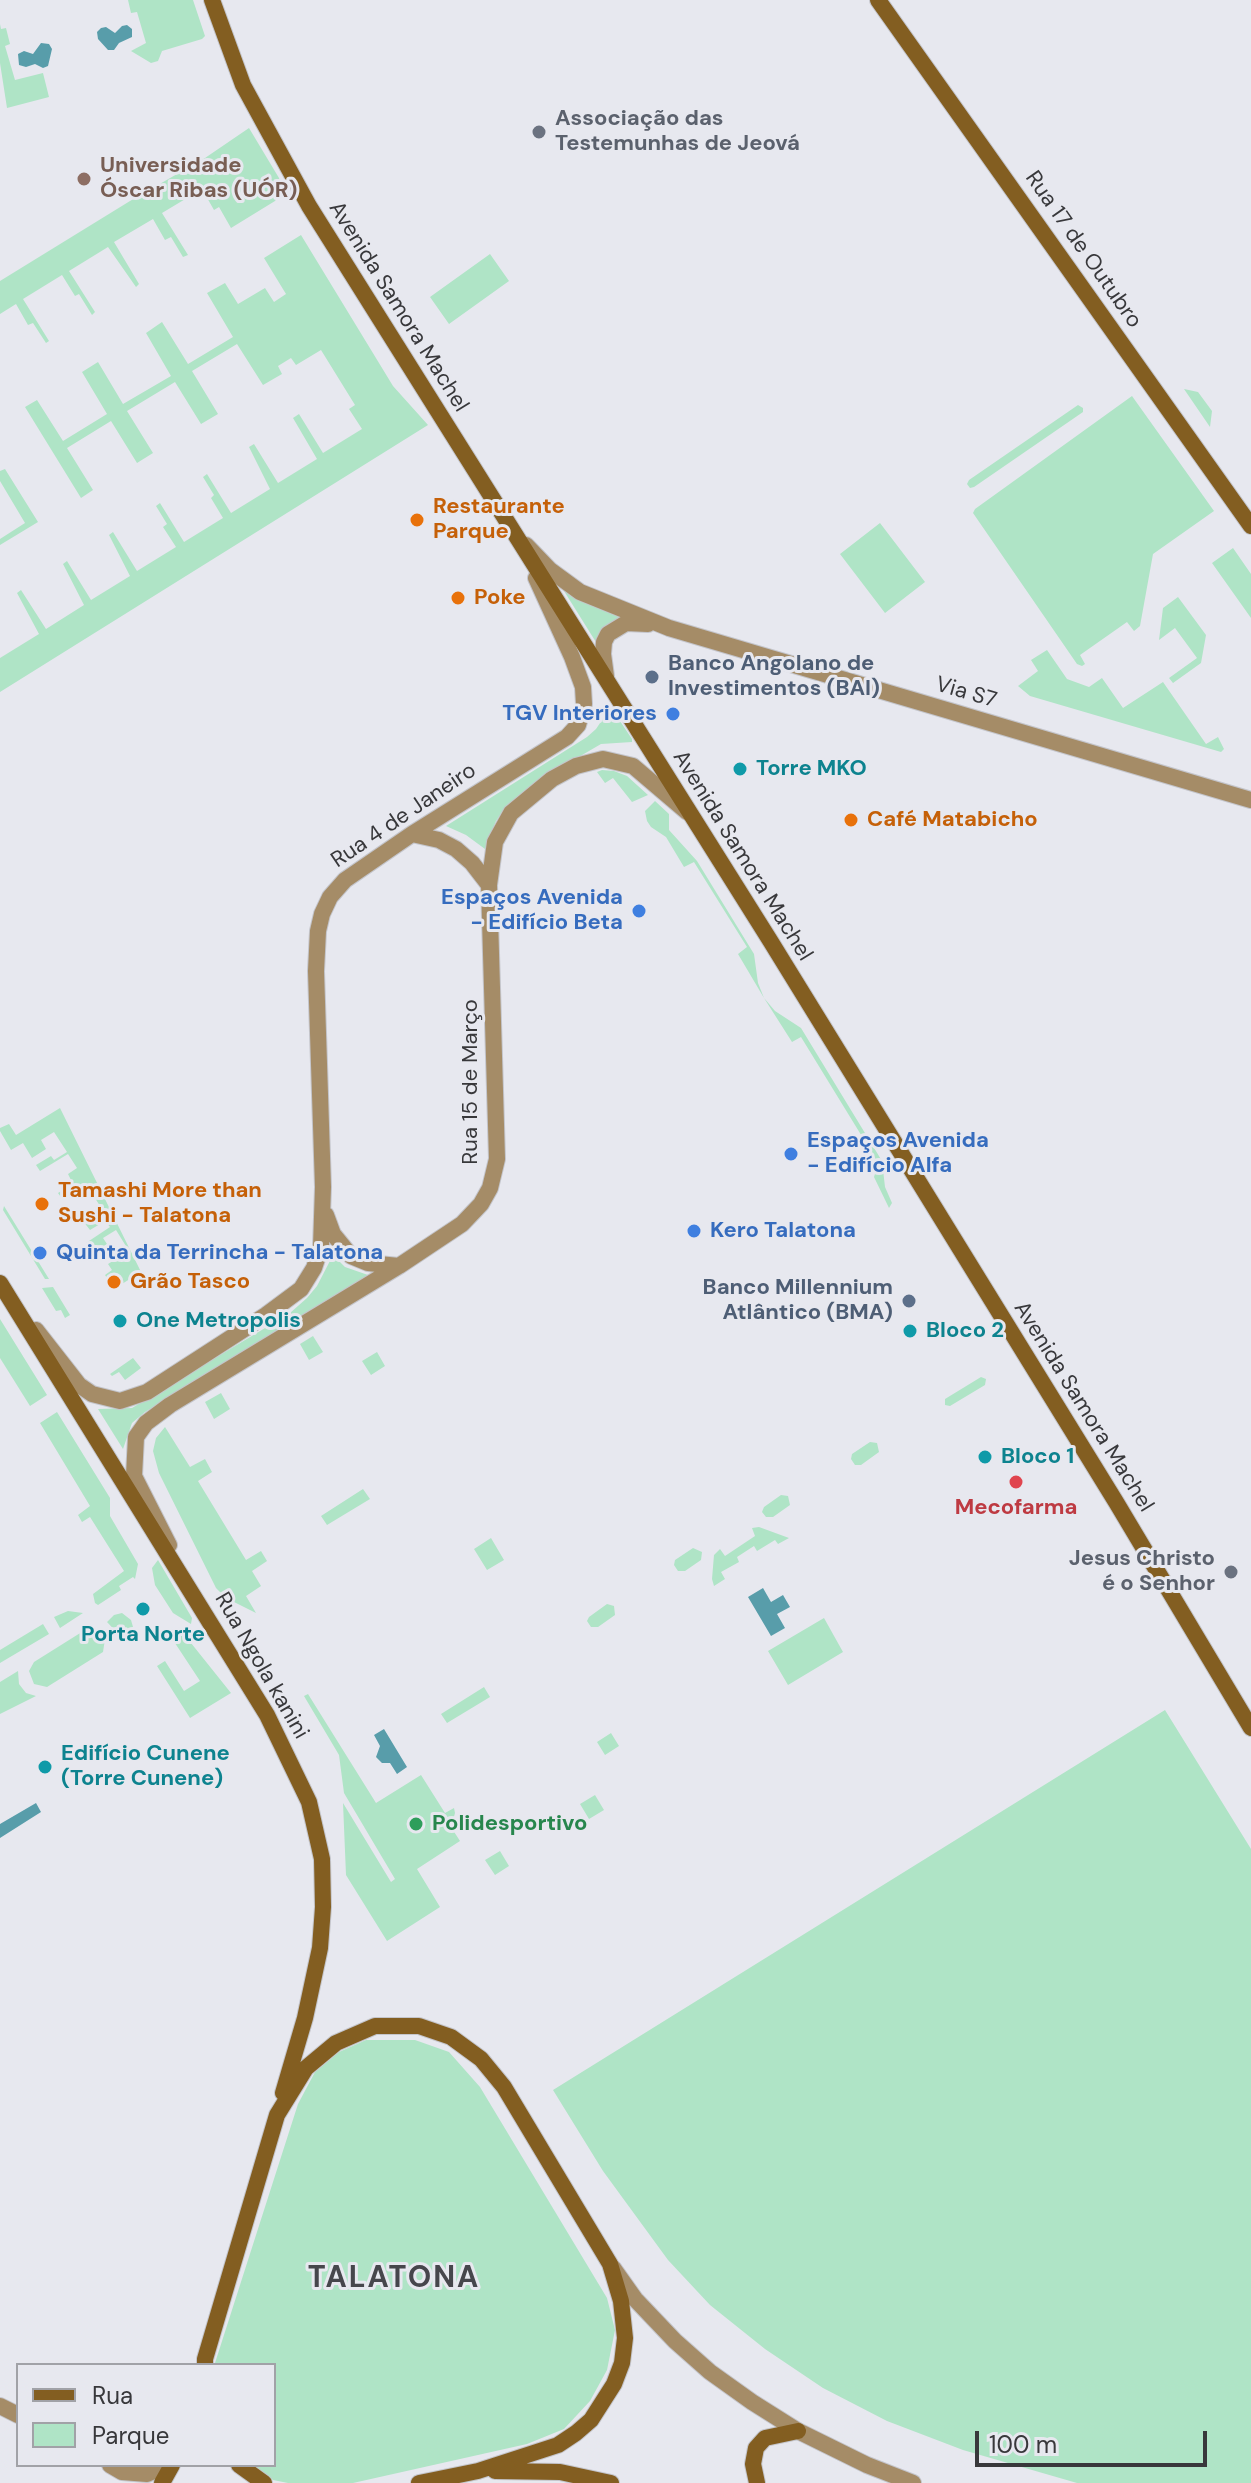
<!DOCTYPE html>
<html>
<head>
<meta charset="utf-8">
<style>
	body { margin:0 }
	#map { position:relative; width:1251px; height:2483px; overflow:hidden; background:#e7e8ef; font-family:"DM Sans",sans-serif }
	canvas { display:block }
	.legend { position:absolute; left:16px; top:2363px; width:260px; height:104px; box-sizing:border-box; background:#e7e8ef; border:2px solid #a1a2a7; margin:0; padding:10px 14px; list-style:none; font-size:24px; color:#38383b }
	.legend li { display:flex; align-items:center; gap:16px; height:40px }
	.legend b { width:40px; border:2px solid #a1a2a7 }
	.scale { position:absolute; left:975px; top:2431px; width:232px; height:36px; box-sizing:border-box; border:4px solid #38383b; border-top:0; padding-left:10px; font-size:24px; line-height:28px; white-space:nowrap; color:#38383b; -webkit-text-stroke:6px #e7e8ef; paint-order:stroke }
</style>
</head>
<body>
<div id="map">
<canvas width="1251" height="2483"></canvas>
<ul class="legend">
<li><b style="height:10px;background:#835e21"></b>Rua</li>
<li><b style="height:22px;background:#afe4c6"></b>Parque</li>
</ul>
<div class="scale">100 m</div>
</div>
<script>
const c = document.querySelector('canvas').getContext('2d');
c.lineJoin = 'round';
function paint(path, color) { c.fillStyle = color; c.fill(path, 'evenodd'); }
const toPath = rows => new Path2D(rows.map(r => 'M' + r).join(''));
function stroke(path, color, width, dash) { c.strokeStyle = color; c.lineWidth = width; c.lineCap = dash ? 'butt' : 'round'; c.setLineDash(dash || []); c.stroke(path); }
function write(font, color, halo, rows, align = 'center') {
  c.font = font + ' "DM Sans",sans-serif'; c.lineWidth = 6; c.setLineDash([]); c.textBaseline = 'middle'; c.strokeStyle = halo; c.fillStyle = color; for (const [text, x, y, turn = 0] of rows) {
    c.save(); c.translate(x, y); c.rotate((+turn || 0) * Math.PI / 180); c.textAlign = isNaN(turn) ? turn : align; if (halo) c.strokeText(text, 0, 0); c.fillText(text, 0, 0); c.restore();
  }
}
paint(toPath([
	[128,0,193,0,205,36,202,39,162,51,158,61,151,63,131,51,146,43,137,12,131,13],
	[0,24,1,29,6,28,10,44,5,46,15,80,43,73,49,97,7,108,0,63],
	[249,128,279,178,282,191,275,201,231,228,219,207,214,210,202,189,162,213,188,255,183,257,171,237,165,240,153,219,114,242,139,284,136,287,108,247,69,271,95,312,92,315,79,294,75,296,62,275,23,299,49,341,46,343,33,323,28,325,16,304,0,314,0,281,130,201,205,158],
	[301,235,393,386,428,425,0,692,0,658,39,634,17,593,21,590,46,629,84,605,63,564,67,561,91,600,130,576,109,535,113,532,137,571,176,547,163,527,167,524,156,506,160,503,184,542,223,518,211,498,214,495,203,477,207,474,231,513,270,489,249,447,254,444,278,483,317,459,293,418,299,414,323,453,362,429,349,409,355,405,321,350,296,365,291,358,278,366,282,374,263,385,237,344,192,371,218,414,201,424,175,382,127,411,153,453,137,463,111,421,67,448,93,490,81,498,25,407,37,400,63,441,107,414,82,372,98,362,123,404,171,376,146,333,162,322,188,364,233,337,207,293,225,283,238,304,265,288,274,302,286,294,264,258],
	[490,254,509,281,449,324,430,297],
	[1184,389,1198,392,1212,411,1210,427],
	[1132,396,1214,511,1153,554,1140,626,1134,631,1127,622,1080,655,1085,664,1082,666,1077,664,973,513,975,509],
	[1078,405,1083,408,1083,412,974,487,970,488,967,484,969,480],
	[5,469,38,522,0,545,0,539,25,523,0,481,0,471],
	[880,523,925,582,885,613,840,554],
	[1233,548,1251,574,1251,618,1212,563],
	[559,583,632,618,599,647],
	[1178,597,1206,635,1201,663,1173,683,1169,678,1197,658,1175,628,1159,640,1163,608],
	[1047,650,1067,679,1089,687,1102,678,1123,708,1163,682,1206,744,1218,737,1224,749,1221,752,1030,696,1018,686,1038,671,1031,660],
	[608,703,632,739,632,742,601,744,541,779,504,809,496,821,485,849,466,835,446,826,587,737,596,729,604,717,606,704],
	[602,770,614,771,627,776,648,795,632,802,613,778,605,783,597,772],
	[655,801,669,814,669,830,697,861,754,954,758,983,764,998,775,1011,801,1028,882,1161,885,1187,892,1203,889,1208,874,1177,878,1164,874,1156,801,1037,792,1042,764,998,738,954,747,947,694,862,684,867,666,837,651,827,647,821,645,811],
	[60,1108,144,1278,133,1277,114,1289,105,1275,112,1270,108,1264,129,1251,116,1230,103,1238,107,1244,92,1253,86,1243,110,1227,105,1221,90,1230,83,1221,102,1209,93,1195,88,1198,82,1188,63,1200,58,1193,73,1184,68,1174,77,1168,68,1154,40,1171,36,1165,51,1156,54,1160,67,1152,54,1132,41,1140,46,1149,32,1158,23,1143,11,1150,0,1131,0,1128,9,1124,16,1135],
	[4,1206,49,1279,45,1279,3,1210],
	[333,1255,345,1267,368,1275,145,1412,132,1423,123,1449,98,1409,132,1408,290,1313,307,1298,317,1286],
	[53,1287,70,1315,65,1318,61,1310,56,1311,42,1288],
	[0,1319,47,1395,30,1406,0,1358],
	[313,1336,323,1352,309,1360,300,1344],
	[377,1352,385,1366,371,1375,362,1361],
	[133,1358,141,1368,125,1380,119,1372,112,1376,110,1374],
	[981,1377,986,1379,985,1385,950,1406,945,1405,945,1399],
	[221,1393,230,1409,214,1419,205,1402],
	[57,1412,110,1498,110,1516,138,1564,135,1579,133,1577,119,1586,121,1590,98,1605,95,1603,93,1594,124,1571,90,1517,82,1522,78,1515,90,1506,40,1423],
	[165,1427,190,1467,205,1459,212,1472,198,1481,246,1560,261,1551,267,1561,252,1571,261,1586,246,1596,256,1613,226,1598,216,1588,159,1473,153,1451,156,1438],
	[870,1442,877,1443,879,1452,861,1465,855,1465,851,1459,852,1454],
	[363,1489,370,1499,327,1525,321,1516],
	[781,1495,788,1496,790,1505,773,1517,766,1517,762,1512,764,1507],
	[759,1527,789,1538,778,1544,775,1540,757,1551,754,1546,737,1557,739,1562,721,1572,725,1579,714,1586,712,1579,714,1555,720,1549,725,1556,755,1536,752,1528],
	[491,1538,504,1560,487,1570,474,1549],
	[693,1548,702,1552,701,1560,685,1571,678,1571,674,1565,675,1560],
	[158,1560,192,1618,191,1624,173,1613,155,1585,152,1568],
	[607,1604,614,1606,615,1615,598,1627,591,1627,587,1621,589,1617],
	[68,1611,83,1613,60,1628,54,1617],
	[122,1613,131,1620,133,1627,129,1634,122,1638,107,1622,114,1615],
	[824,1618,843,1652,788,1685,768,1651],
	[43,1624,49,1634,0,1663,0,1650],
	[95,1629,105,1639,103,1652,47,1687,34,1684,29,1671,34,1662,85,1630],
	[182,1635,187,1638,231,1693,190,1718,157,1666,165,1661,184,1691,200,1681,171,1637],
	[18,1671,19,1684,26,1693,36,1696,0,1714,0,1682],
	[484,1687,490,1697,447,1723,441,1714],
	[308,1694,376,1803,421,1775,445,1813,454,1808,455,1813,451,1827,460,1841,417,1869,440,1907,387,1941,346,1875,343,1803,391,1882,395,1879,344,1793,339,1755,304,1696],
	[1165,1710,1251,1849,1251,2483,1077,2483,963,2450,887,2421,823,2388,765,2349,710,2305,668,2260,603,2171,553,2090],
	[611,1733,619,1746,605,1755,597,1742],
	[595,1795,604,1810,589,1819,580,1804],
	[500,1851,509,1866,495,1875,485,1860],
	[366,2040,415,2040,449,2052,480,2087,607,2298,615,2330,607,2370,590,2401,564,2429,527,2444,353,2483,288,2483,273,2480,253,2465,274,2465,274,2365,215,2363,298,2104,315,2072,339,2052]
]), '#afe4c6');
paint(toPath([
	[127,25,132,29,132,37,119,43,114,50,108,50,98,39,97,32,101,28,106,27,115,33,122,26],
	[41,43,49,44,52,49,48,66,43,68,35,64,26,67,19,65,18,54,24,51,33,54],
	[763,1588,771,1602,783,1595,790,1607,777,1614,785,1628,771,1636,748,1597],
	[384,1729,407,1767,397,1774,390,1763,382,1763,376,1757,380,1746,374,1735],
	[36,1803,41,1812,0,1838,0,1824]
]), '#589daa');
const tertiary = toPath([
	[526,545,550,570,580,592,669,628,1251,800],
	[606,676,603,654,604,642,608,634,626,623,648,624],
	[412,834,439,840,456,849,472,863,489,885],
	[326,1215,333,1234,351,1256,368,1263,399,1266],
	[36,1330,79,1385,92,1394,120,1401,147,1392,266,1315,301,1289,314,1268,321,1247,323,1187,316,971,318,931,322,914,330,897,345,880,412,834,567,737,578,725,584,704,583,687,572,657,536,578],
	[169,1545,134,1476,136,1437,146,1423,170,1405,399,1266,462,1224,481,1204,490,1188,497,1159,489,885,495,842,511,813,552,779,576,766,603,759,633,766,687,812],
	[613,2268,635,2299,675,2341,710,2372,752,2402,798,2431,867,2465,913,2483],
	[0,2406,18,2415],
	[110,2465,122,2472,147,2474,167,2465]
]);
const secondary = toPath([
	[212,0,243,85,309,206,771,942,1116,1502,1251,1728],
	[878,0,1251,526],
	[0,1283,267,1715,309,1802,322,1859,323,1907,320,1948,305,2018,283,2093],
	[205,2365,205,2359,277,2115,306,2068,336,2043,375,2026,419,2026,451,2037,481,2059,504,2087,610,2264,621,2301,625,2338,622,2363,614,2384,591,2420,576,2433,558,2445,478,2471,419,2483],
	[239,2465,264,2483],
	[495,2471,560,2472,611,2483],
	[162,2483,172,2465],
	[757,2483,753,2464,756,2448,765,2438,798,2431]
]);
stroke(tertiary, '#c4c5cb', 18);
stroke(secondary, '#c4c5cb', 18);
stroke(tertiary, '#a58c67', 16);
stroke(secondary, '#835e21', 16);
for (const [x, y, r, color] of [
	[539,132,8,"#6b7280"],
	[84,179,8,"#8d6e63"],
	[417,520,8,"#e8710a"],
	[458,598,8,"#e8710a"],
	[652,677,8,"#5c6f8a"],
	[673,714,8,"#3f7fe0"],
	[740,769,8,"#0f9aa8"],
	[851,820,8,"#e8710a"],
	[639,911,8,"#3f7fe0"],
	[791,1154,8,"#3f7fe0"],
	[42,1204,8,"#e8710a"],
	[694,1231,8,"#3f7fe0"],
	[40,1253,8,"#3f7fe0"],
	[114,1282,8,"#e8710a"],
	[909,1301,8,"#5c6f8a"],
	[120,1321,8,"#0f9aa8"],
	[910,1331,8,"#0f9aa8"],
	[985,1457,8,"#0f9aa8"],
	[1016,1482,8,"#e0444e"],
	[1231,1572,8,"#6b7280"],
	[143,1609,8,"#0f9aa8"],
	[45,1767,8,"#0f9aa8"],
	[416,1824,8,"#2e9e5b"]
]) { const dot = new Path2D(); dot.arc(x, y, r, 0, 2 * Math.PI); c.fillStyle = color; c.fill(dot); stroke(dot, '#e7e8ef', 3); }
write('bold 22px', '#5b616d', '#e7e8ef', [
	["Associação das",555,119],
	["Testemunhas de Jeová",555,144],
	["Jesus Christo",1215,1559,"right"],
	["é o Senhor",1215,1584,"right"]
], 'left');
write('bold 22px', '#785e54', '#e7e8ef', [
	["Universidade",100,166],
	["Óscar Ribas (UÓR)",100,191]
], 'left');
write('22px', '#38383b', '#e7e8ef', [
	["Rua 17 de Outubro",1083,250,55],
	["Avenida Samora Machel",398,307,58],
	["Via S7",966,693,16],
	["Rua 4 de Janeiro",404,816,-34],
	["Avenida Samora Machel",742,856,58],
	["Rua 15 de Março",471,1082,-90],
	["Avenida Samora Machel",1083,1407,58],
	["Rua Ngola kanini",261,1666,60]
]);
write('bold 22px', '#c56008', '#e7e8ef', [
	["Restaurante",433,507],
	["Parque",433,532],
	["Poke",474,598],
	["Café Matabicho",867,820],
	["Tamashi More than",58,1191],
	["Sushi - Talatona",58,1216],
	["Grão Tasco",130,1282]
], 'left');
write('bold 22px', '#4e5e75', '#e7e8ef', [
	["Banco Angolano de",668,664],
	["Investimentos (BAI)",668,689],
	["Banco Millennium",893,1288,"right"],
	["Atlântico (BMA)",893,1313,"right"]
], 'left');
write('bold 22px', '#366cbe', '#e7e8ef', [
	["TGV Interiores",657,714,"right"],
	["Espaços Avenida",623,898,"right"],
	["- Edifício Beta",623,923,"right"],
	["Espaços Avenida",807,1141],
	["- Edifício Alfa",807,1166],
	["Kero Talatona",710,1231],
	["Quinta da Terrincha - Talatona",56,1253]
], 'left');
write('bold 22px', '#0d838f', '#e7e8ef', [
	["Torre MKO",756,769],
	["One Metropolis",136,1321],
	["Bloco 2",926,1331],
	["Bloco 1",1001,1457],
	["Porta Norte",143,1635,"center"],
	["Edifício Cunene",61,1754],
	["(Torre Cunene)",61,1779]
], 'left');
write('bold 22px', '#be3a42', '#e7e8ef', [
	["Mecofarma",1016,1508]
]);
write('bold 22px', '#27864d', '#e7e8ef', [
	["Polidesportivo",432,1824]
], 'left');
c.letterSpacing = '2px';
write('bold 30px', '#46464c', '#e7e8ef', [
	["TALATONA",394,2279]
]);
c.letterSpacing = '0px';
</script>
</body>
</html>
